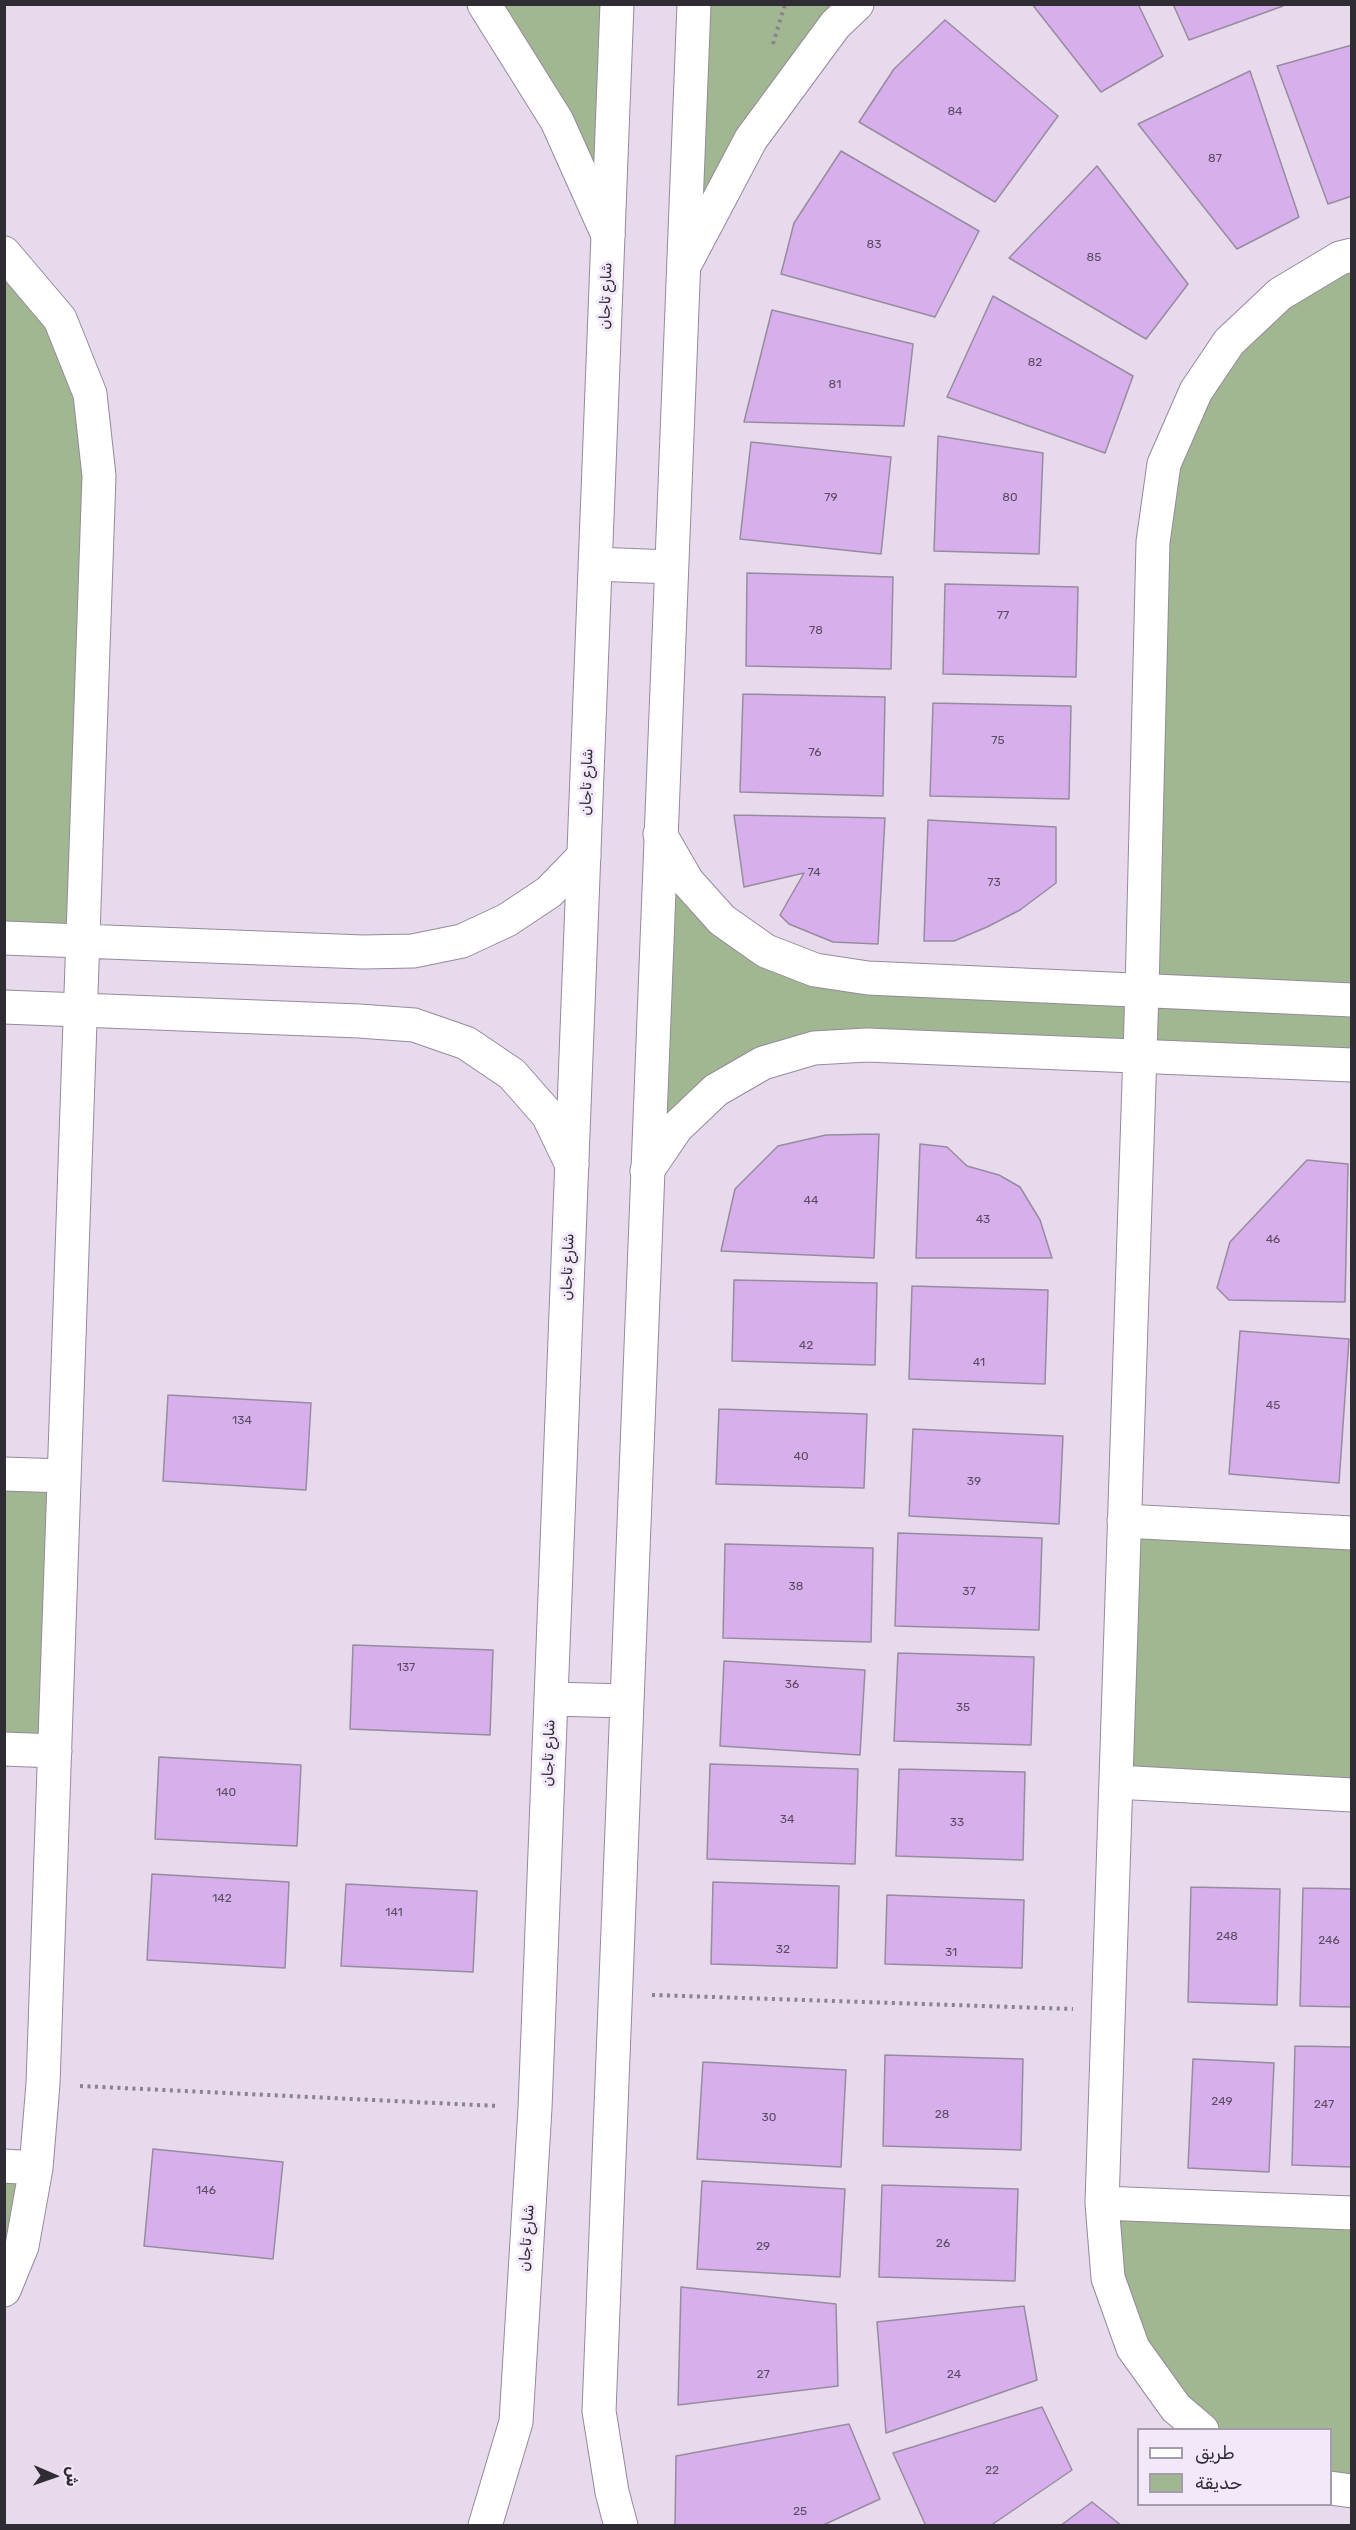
<!DOCTYPE html>
<html>
<head>
<meta charset="utf-8">
<style>
	body { margin:0 }
	#map { position:relative; width:1356px; height:2530px; overflow:hidden; background:#e6daec; font-family:Rubik,Vazirmatn,sans-serif }
	canvas { display:block }
	.frame { position:absolute; inset:0; border:6px solid #302c33; pointer-events:none }
	.legend { position:absolute; left:1137px; top:2428px; width:195px; height:78px; box-sizing:border-box; background:#f3e7fa; border:2px solid #a59caa; margin:0; padding:8px 10px; list-style:none; font-size:18px; color:#302c33 }
	.legend li { display:flex; align-items:center; gap:12px; height:30px }
	.legend b { width:30px; border:2px solid #a59caa }
	.north { position:absolute; left:24px; top:2446px; width:60px; height:60px; -webkit-text-stroke:4px #f3e7fa; paint-order:stroke; rotate:92deg; font-size:16px; font-weight:700; line-height:24px; text-align:center; color:#302c33 }
	.north::after { content:''; display:block; margin:auto; width:21px; height:27px; background:#302c33; clip-path:polygon(50% 0,100% 100%,50% 72%,0 100%) }
</style>
</head>
<body>
<div id="map">
<canvas width="1356" height="2530"></canvas>
<div class="frame"></div>
<ul class="legend">
<li><b style="height:8px;background:#fff"></b>طريق</li>
<li><b style="height:16px;background:#a1b791"></b>حديقة</li>
</ul>
<div class="north">ش</div>
</div>
<script>
const c = document.querySelector('canvas').getContext('2d');
c.lineJoin = 'round';
function paint(path, color) { c.fillStyle = color; c.fill(path, 'evenodd'); }
const toPath = rows => new Path2D(rows.map(r => 'M' + r).join(''));
function stroke(path, color, width, dash) { c.strokeStyle = color; c.lineWidth = width; c.lineCap = dash ? 'butt' : 'round'; c.setLineDash(dash || []); c.stroke(path); }
function write(font, color, halo, rows, align = 'center') {
  c.font = font + ' Rubik,Vazirmatn,sans-serif'; c.lineWidth = 6; c.setLineDash([]); c.textBaseline = 'middle'; c.strokeStyle = halo; c.fillStyle = color; for (const [text, x, y, turn = 0] of rows) {
    c.save(); c.translate(x, y); c.rotate((+turn || 0) * Math.PI / 180); c.textAlign = isNaN(turn) ? turn : align; if (halo) c.strokeText(text, 0, 0); c.fillText(text, 0, 0); c.restore();
  }
}
paint(toPath([
	[484,5,617,5,608,235],
	[694,5,857,5,685,264],
	[5,253,90,394,82,941,5,938],
	[1351,255,1351,1065,867,1045,763,1063,647,1171,660,834,766,951,1142,991,1164,464,1229,342],
	[4,1474,64,1476,55,1751,5,1749],
	[1124,1521,1351,1533,1351,1795,1116,1782],
	[5,2166,36,2168,5,2289],
	[1102,2203,1351,2213,1351,2491,1331,2488,1330,2430,1202,2429,1133,2348]
]), '#a1b791');
const building = toPath([
	[1032,4,1138,4,1163,56,1101,92,1032,4],
	[1173,4,1283,4,1283,6,1189,40,1173,4],
	[945,20,1058,116,995,202,859,122,894,69,945,20],
	[1352,45,1352,196,1328,204,1277,66,1352,45],
	[1250,71,1299,217,1237,249,1138,124,1250,71],
	[841,151,979,231,935,317,781,274,794,223,841,151],
	[1097,166,1188,284,1146,339,1009,258,1097,166],
	[993,296,1133,376,1105,453,947,397,993,296],
	[772,310,913,344,904,426,744,422,772,310],
	[938,436,1043,453,1039,554,934,551,938,436],
	[751,442,891,457,881,554,740,539,751,442],
	[747,573,893,577,891,669,746,666,747,573],
	[945,584,1078,587,1076,677,943,674,945,584],
	[743,694,885,697,883,796,740,792,743,694],
	[933,703,1071,706,1069,799,930,796,933,703],
	[734,815,885,818,878,944,833,942,789,924,780,915,804,873,744,887,734,815],
	[928,820,1056,827,1056,883,1020,910,987,927,954,941,924,941,928,820],
	[879,1134,874,1258,721,1251,735,1189,778,1146,826,1135,879,1134],
	[920,1144,947,1147,967,1166,999,1175,1020,1187,1040,1220,1052,1258,916,1258,920,1144],
	[1307,1160,1348,1164,1345,1302,1229,1300,1217,1288,1230,1242,1307,1160],
	[734,1280,877,1283,875,1365,732,1361,734,1280],
	[912,1286,1048,1290,1045,1384,909,1379,912,1286],
	[1240,1331,1349,1339,1339,1483,1229,1474,1240,1331],
	[168,1395,311,1403,306,1490,163,1481,168,1395],
	[719,1409,867,1414,864,1488,716,1484,719,1409],
	[913,1429,1063,1436,1059,1524,909,1516,913,1429],
	[898,1533,1042,1538,1039,1630,895,1626,898,1533],
	[725,1544,873,1548,871,1642,723,1638,725,1544],
	[353,1645,493,1650,490,1735,350,1729,353,1645],
	[898,1653,1034,1657,1031,1745,894,1741,898,1653],
	[724,1661,865,1670,860,1755,720,1746,724,1661],
	[159,1757,301,1765,297,1846,155,1839,159,1757],
	[710,1764,858,1769,855,1864,707,1859,710,1764],
	[899,1769,1025,1772,1023,1860,896,1856,899,1769],
	[152,1874,289,1882,285,1968,147,1960,152,1874],
	[713,1882,839,1886,837,1968,711,1964,713,1882],
	[346,1884,477,1891,473,1972,341,1966,346,1884],
	[1191,1887,1280,1889,1277,2005,1188,2002,1191,1887],
	[1303,1888,1352,1889,1352,2007,1300,2006,1303,1888],
	[887,1895,1024,1900,1022,1968,885,1964,887,1895],
	[1295,2046,1352,2047,1352,2167,1292,2165,1295,2046],
	[885,2055,1023,2059,1021,2150,883,2146,885,2055],
	[1193,2059,1274,2063,1269,2172,1188,2168,1193,2059],
	[703,2062,846,2070,841,2167,697,2159,703,2062],
	[153,2149,283,2162,273,2259,144,2246,153,2149],
	[702,2181,845,2189,840,2277,697,2269,702,2181],
	[882,2185,1018,2189,1015,2281,879,2277,882,2185],
	[681,2287,836,2304,838,2386,678,2405,681,2287],
	[1024,2306,1037,2380,886,2433,877,2322,1024,2306],
	[1042,2407,1072,2470,990,2526,926,2526,893,2453,1042,2407],
	[849,2424,880,2499,821,2526,675,2526,676,2456,849,2424],
	[1092,2502,1122,2526,1060,2526,1092,2502]
]);
paint(building, '#d7afec');
stroke(building, '#978c9d', 1.5);
const street = toPath([
	[484,4,557,121,608,235],
	[4,253,60,319,90,394,99,476,43,2084,36,2168,22,2246,4,2290],
	[685,264,751,139,835,25,857,4],
	[660,834,687,881,722,920,766,951,815,970,868,978,1352,1000],
	[4,938,363,952,413,951,462,941,507,920,549,892,584,856],
	[4,1007,359,1021,414,1025,466,1043,512,1074,548,1115,572,1165],
	[647,1171,677,1127,716,1090,763,1063,814,1048,867,1045,1352,1065],
	[4,1474,64,1476],
	[1124,1521,1352,1533],
	[4,1749,55,1751],
	[1116,1782,1352,1795],
	[4,2166,36,2168],
	[1102,2203,1352,2213],
	[1202,2430,1176,2408,1133,2348,1108,2278,1102,2203,1142,991,1153,542,1164,464,1196,391,1229,342,1280,294,1340,258,1352,255],
	[1330,2488,1352,2491]
]);
const secondary = toPath([
	[595,564,670,567],
	[551,1699,627,1701],
	[485,2526,516,2422,535,2108,617,4],
	[621,2526,612,2492,599,2411,694,4]
]);
stroke(street, '#958a9b', 35);
stroke(secondary, '#958a9b', 35);
stroke(toPath([
	[773,44,785,4],
	[652,1995,1073,2009],
	[80,2086,498,2106]
]), '#8a828f', 4, [3, 4.5]);
stroke(street, '#fff', 33);
stroke(secondary, '#fff', 33);
write('12px', '#5a4d61', null, [
	["84",955,112],
	["87",1215,159],
	["83",874,245],
	["85",1094,258],
	["82",1035,363],
	["81",835,385],
	["79",831,498],
	["80",1010,498],
	["77",1003,616],
	["78",816,631],
	["75",998,741],
	["76",815,753],
	["74",814,873],
	["73",994,883],
	["44",811,1201],
	["43",983,1220],
	["46",1273,1240],
	["42",806,1346],
	["41",979,1363],
	["45",1273,1406],
	["134",242,1421],
	["40",801,1457],
	["39",974,1482],
	["38",796,1587],
	["37",969,1592],
	["137",406,1668],
	["36",792,1685],
	["35",963,1708],
	["140",226,1793],
	["34",787,1820],
	["33",957,1823],
	["142",222,1899],
	["141",394,1913],
	["248",1227,1937],
	["246",1329,1941],
	["32",783,1950],
	["31",951,1953],
	["249",1222,2102],
	["247",1324,2105],
	["28",942,2115],
	["30",769,2118],
	["146",206,2191],
	["26",943,2244],
	["29",763,2247],
	["27",763,2375],
	["24",954,2375],
	["22",992,2471],
	["25",800,2512]
]);
write('15px', '#302c33', '#f3e7fa', [
	["شارع تاجان",606,296,-88],
	["شارع تاجان",587,782,-88],
	["شارع تاجان",568,1267,-88],
	["شارع تاجان",549,1753,-88],
	["شارع تاجان",527,2238,-86]
]);
</script>
</body>
</html>
